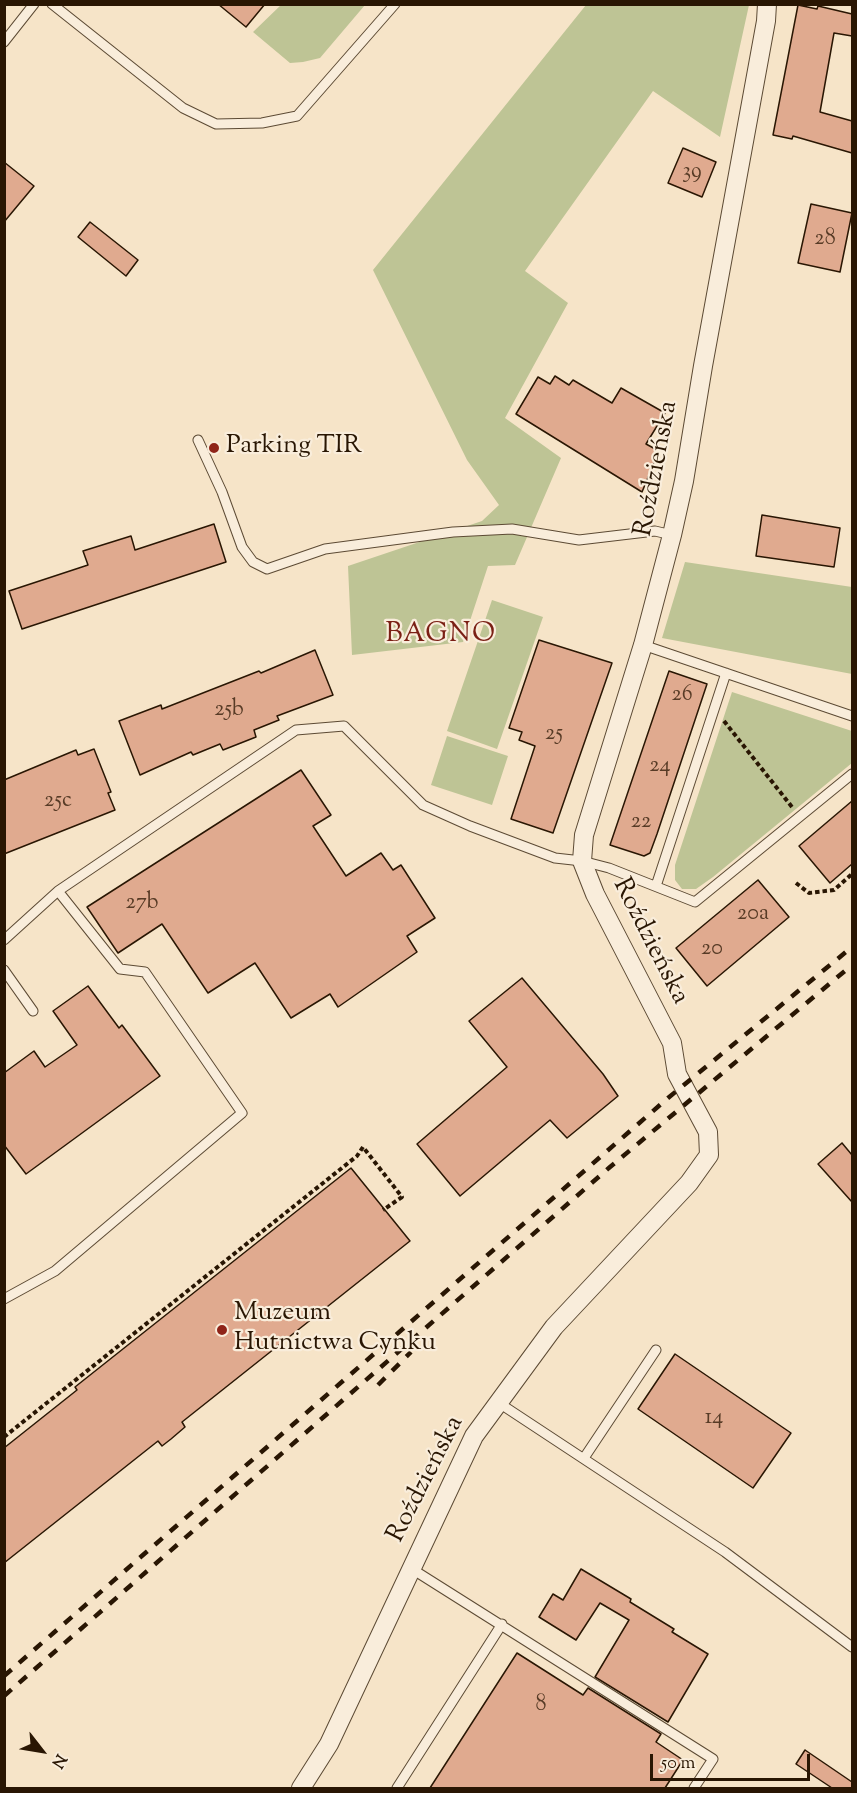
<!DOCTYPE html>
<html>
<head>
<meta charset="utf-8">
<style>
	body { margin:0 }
	#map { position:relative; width:857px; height:1793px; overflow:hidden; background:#f6e4c8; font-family:"Sorts Mill Goudy",serif }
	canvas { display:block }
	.frame { position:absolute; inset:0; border:6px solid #291603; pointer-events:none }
	.north { position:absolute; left:12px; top:1721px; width:60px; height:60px; -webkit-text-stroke:4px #f9eddb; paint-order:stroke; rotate:121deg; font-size:16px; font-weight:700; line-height:24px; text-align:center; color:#291603 }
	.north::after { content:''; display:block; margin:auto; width:21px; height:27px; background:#291603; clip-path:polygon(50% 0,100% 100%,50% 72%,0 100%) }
	.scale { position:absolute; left:650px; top:1754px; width:160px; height:27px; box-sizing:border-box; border:3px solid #291603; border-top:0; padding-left:8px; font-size:18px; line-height:21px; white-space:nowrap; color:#291603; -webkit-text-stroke:4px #f9eddb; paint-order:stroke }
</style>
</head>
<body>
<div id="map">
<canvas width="857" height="1793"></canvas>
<div class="frame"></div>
<div class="north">N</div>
<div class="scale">50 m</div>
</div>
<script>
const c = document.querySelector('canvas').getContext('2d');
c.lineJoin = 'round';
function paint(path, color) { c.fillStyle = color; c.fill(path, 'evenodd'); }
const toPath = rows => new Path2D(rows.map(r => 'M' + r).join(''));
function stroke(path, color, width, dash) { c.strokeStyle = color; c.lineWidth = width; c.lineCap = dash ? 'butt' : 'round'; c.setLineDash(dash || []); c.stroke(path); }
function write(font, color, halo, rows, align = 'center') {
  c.font = font + ' "Sorts Mill Goudy",serif'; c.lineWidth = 4.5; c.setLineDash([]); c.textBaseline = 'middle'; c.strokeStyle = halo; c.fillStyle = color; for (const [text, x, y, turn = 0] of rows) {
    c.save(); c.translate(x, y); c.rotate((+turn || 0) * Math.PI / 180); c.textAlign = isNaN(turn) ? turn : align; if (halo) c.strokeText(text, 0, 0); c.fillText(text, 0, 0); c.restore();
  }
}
paint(toPath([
	[282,4,365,4,365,5,320,58,303,62,290,63,253,32],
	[586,5,749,5,720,137,653,91,525,271,568,303,505,418,561,458,515,565,488,566,463,642,352,655,348,566,482,521,499,505,467,460,373,270],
	[685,562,852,587,852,674,662,638],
	[492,600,543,617,497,749,447,731],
	[732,692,852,731,852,763,713,877,696,889,682,889,675,880,675,865],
	[447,736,508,756,492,805,431,785]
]), '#bec495');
const building = toPath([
	[218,4,265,4,246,27,218,4],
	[798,5,817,9,818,6,852,14,852,36,834,33,820,112,852,121,852,153,793,136,792,139,773,135,798,5],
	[683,148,716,162,702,197,668,183,683,148],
	[4,162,34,186,4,222,4,162],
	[811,204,852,213,840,272,798,263,811,204],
	[90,222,138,260,126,276,78,237,90,222],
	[555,376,569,385,573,380,612,403,621,388,665,413,646,444,659,451,642,492,516,414,538,377,550,384,555,376],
	[762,515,840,528,834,567,756,556,762,515],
	[214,524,226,562,22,629,9,591,88,565,83,551,131,536,135,550,214,524],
	[539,640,612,663,553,833,511,819,535,746,519,740,522,732,509,728,539,640],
	[315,650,333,695,277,716,279,720,254,730,256,737,223,750,220,744,193,755,191,752,140,775,119,721,161,705,162,709,259,671,261,673,315,650],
	[669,671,707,684,657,834,650,853,644,856,610,845,669,671],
	[94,749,111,792,108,793,115,810,4,854,4,780,76,750,78,755,94,749],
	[301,770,331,815,313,826,346,876,381,853,393,870,401,865,435,918,407,936,417,952,338,1007,330,994,291,1018,255,963,208,993,162,924,118,953,87,907,301,770],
	[852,801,852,864,830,883,799,846,852,801],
	[758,880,789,917,707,986,676,948,758,880],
	[522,978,603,1074,618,1096,567,1138,550,1120,460,1196,417,1144,507,1067,469,1021,522,978],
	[88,986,119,1028,122,1025,160,1076,26,1174,4,1145,4,1073,34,1051,45,1067,77,1045,53,1011,88,986],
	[842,1143,852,1155,852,1202,818,1164,842,1143],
	[351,1168,410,1241,182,1422,185,1427,171,1439,162,1446,158,1441,4,1563,4,1448,77,1390,75,1387,351,1168],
	[675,1354,791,1433,753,1488,638,1409,675,1354],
	[581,1569,631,1599,630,1602,674,1629,672,1632,708,1654,668,1722,595,1677,629,1620,600,1603,576,1640,539,1617,553,1594,563,1600,581,1569],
	[517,1653,583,1695,588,1688,661,1734,656,1742,683,1760,665,1788,430,1788,517,1653],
	[805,1750,852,1782,852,1788,832,1788,796,1764,805,1750]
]);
paint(building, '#e0aa8f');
stroke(building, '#291603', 1.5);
const lane = toPath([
	[52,4,183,108,216,124,262,123,297,116,395,4],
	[4,42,34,4],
	[198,440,222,492,242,547,253,562,267,569,325,549,453,532,512,529,579,540,655,531,672,535],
	[643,645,852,716],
	[656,886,726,673],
	[4,940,58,891,296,730,344,726,423,805,470,826,555,858,582,861,609,868,695,902,852,774],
	[4,970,33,1011],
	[4,1299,55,1271,242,1113,145,972,120,969,58,891],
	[499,1403,725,1552,852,1647],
	[584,1458,656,1350],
	[412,1569,713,1759,694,1788],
	[397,1788,502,1624]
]);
const street = toPath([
	[301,1788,329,1744,474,1436,554,1327,689,1183,709,1155,708,1132,677,1074,672,1043,595,894,582,861,584,835,643,645,672,535,684,481,703,366,766,21,767,4]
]);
stroke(lane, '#5c4a34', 11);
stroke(street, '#5c4a34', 20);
stroke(toPath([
	[724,721,792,807],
	[796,883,809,893,834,890,852,874],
	[4,1437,357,1156,363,1147,402,1197,383,1210]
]), '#291603', 4, [4.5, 3]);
stroke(lane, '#f9eddb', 9);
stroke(street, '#f9eddb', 18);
stroke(toPath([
	[378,1385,411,1352],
	[4,1676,668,1098,852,947],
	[4,1696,610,1167,852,965]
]), '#291603', 4.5, [10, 10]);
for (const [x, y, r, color] of [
	[214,448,6,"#8f2418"],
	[222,1330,6,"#8f2418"]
]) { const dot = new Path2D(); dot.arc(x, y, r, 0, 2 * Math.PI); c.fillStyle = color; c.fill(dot); stroke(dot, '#f9eddb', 2); }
write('22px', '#573b26', null, [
	["39",692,173],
	["28",825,240],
	["26",682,696],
	["25b",229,711],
	["25",554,735],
	["24",660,767],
	["25c",58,802],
	["22",641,823],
	["27b",142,904],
	["20a",753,915],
	["20",712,950],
	["14",714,1419],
	["8",541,1706]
]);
write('26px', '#291603', '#f9eddb', [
	["Parking TIR",226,448],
	["Muzeum",234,1315],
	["Hutnictwa Cynku",234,1345]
], 'left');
write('26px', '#291603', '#f9eddb', [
	["Roździeńska",658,469,-79],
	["Roździeńska",649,942,63],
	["Roździeńska",427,1480,-63]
]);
c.letterSpacing = '1.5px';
write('27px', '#7a1f14', '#f9eddb', [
	["BAGNO",441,636]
]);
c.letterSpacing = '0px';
</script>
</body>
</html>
